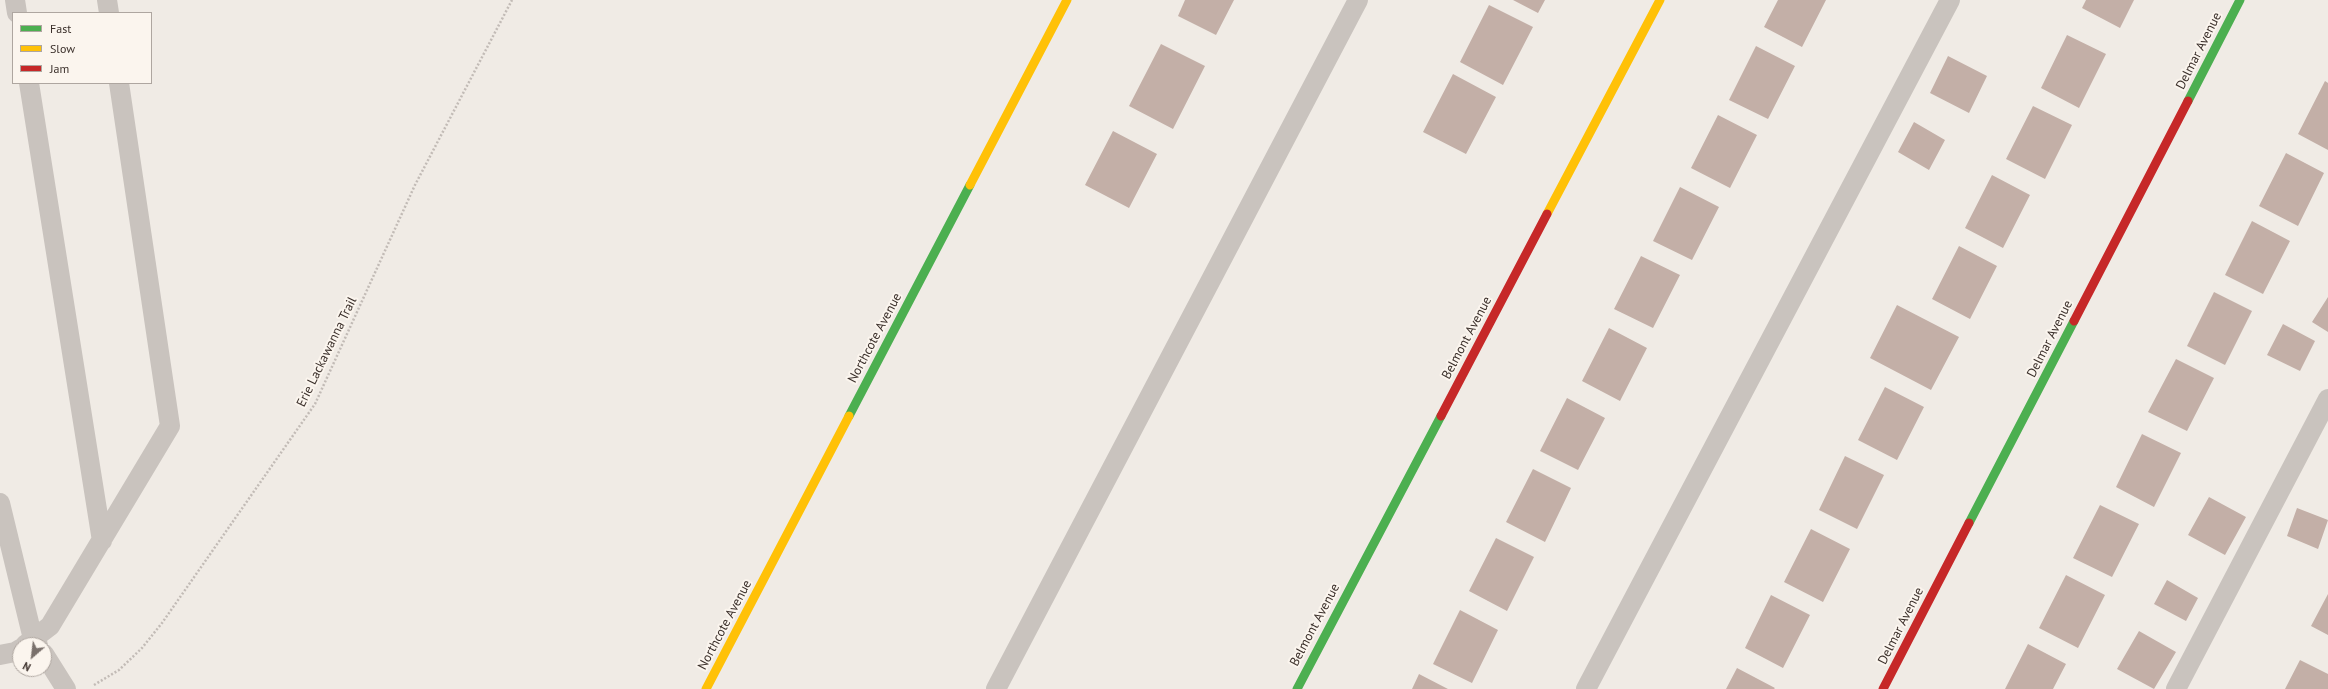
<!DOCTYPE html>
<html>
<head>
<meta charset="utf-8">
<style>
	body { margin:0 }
	#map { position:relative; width:2328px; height:689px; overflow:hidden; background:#f0ebe5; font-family:"PT Sans",sans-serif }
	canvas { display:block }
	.legend { position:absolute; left:12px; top:12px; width:140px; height:72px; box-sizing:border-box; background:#fbf5ee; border:1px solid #aea6a0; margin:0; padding:5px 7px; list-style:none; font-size:12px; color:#3b302b }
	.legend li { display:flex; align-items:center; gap:8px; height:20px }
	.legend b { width:20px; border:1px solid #aea6a0 }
	.north { position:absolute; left:12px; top:637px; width:40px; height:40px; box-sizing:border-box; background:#fbf5ee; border:1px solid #aea6a0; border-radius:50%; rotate:208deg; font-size:11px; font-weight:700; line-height:16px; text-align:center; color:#3b302b }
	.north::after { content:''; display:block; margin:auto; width:14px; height:18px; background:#7a716c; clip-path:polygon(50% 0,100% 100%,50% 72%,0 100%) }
</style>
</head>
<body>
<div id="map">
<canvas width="2328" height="689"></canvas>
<ul class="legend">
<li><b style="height:5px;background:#4caf50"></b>Fast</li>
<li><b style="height:5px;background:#ffc107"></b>Slow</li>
<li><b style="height:5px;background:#c62828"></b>Jam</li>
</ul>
<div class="north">N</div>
</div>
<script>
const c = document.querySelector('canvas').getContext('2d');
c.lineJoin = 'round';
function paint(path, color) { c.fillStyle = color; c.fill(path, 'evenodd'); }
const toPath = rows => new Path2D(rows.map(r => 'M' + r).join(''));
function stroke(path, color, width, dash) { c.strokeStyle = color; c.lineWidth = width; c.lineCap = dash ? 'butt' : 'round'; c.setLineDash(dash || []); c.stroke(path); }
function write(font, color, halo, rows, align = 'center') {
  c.font = font + ' "PT Sans",sans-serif'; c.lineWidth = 4; c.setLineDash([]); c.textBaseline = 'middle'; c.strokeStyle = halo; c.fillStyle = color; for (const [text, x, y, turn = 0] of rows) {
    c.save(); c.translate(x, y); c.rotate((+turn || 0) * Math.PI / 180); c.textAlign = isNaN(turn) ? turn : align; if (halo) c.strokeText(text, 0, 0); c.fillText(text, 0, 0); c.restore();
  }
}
paint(toPath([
	[1185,0,1234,0,1216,35,1178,16],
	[1513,0,1545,0,1538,13],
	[1778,0,1826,0,1802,47,1764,27],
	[2086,0,2134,0,2120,28,2082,8],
	[1489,5,1533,27,1503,85,1460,62],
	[2067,35,2106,54,2079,108,2041,88],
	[1161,44,1205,66,1173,129,1129,106],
	[1756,46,1795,66,1768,119,1729,100],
	[1948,56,1987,76,1969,113,1930,93],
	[1453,74,1496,97,1466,154,1423,132],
	[2325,81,2328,83,2328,150,2298,134],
	[2033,106,2072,125,2045,179,2006,159],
	[1718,115,1757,135,1730,188,1691,168],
	[1914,122,1945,140,1929,170,1898,152],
	[1113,131,1157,154,1129,208,1085,185],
	[2286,153,2324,173,2298,226,2259,206],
	[1992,175,2030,195,2003,248,1965,228],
	[1680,187,1719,207,1692,260,1653,241],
	[2252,221,2290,241,2263,294,2225,275],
	[1959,246,1997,266,1970,319,1932,299],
	[1641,256,1680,275,1653,328,1614,309],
	[2214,292,2252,311,2225,365,2187,346],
	[2328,297,2328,332,2312,322],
	[1897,305,1959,337,1931,390,1870,358],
	[2283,324,2315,341,2300,371,2267,355],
	[1609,328,1647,348,1620,401,1582,381],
	[2176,359,2214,378,2187,431,2148,412],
	[1885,387,1924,407,1897,460,1858,440],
	[1567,398,1605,418,1578,470,1540,451],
	[2142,434,2181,453,2154,507,2116,487],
	[1845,456,1884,475,1857,529,1819,510],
	[1533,469,1571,488,1545,542,1506,522],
	[2209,497,2246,517,2225,555,2188,535],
	[2100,505,2139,524,2112,577,2073,558],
	[2297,508,2328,520,2318,549,2287,536],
	[1811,529,1850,549,1823,602,1784,582],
	[1496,538,1534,557,1507,611,1469,591],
	[2066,575,2105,595,2078,648,2039,628],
	[2167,580,2198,598,2186,621,2154,604],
	[2328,594,2328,635,2311,626],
	[1771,595,1810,615,1783,668,1745,648],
	[1460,610,1498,630,1472,683,1433,664],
	[2139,631,2176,652,2154,689,2117,669],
	[2028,644,2066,664,2053,689,2005,689],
	[2300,660,2328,674,2328,689,2285,689],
	[1737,668,1775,688,1774,689,1726,689],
	[1419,674,1448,689,1412,689]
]), '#c3afa7');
stroke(toPath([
	[94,685,119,670,142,648,162,623,315,404,415,185,512,0]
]), '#c2bbb6', 2.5, [2, 2]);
stroke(toPath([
	[15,0,17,13],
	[107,0,109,13],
	[29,83,102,541],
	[0,503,33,639,38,645],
	[25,645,50,626,170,426,119,83],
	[44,654,66,689],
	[0,655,15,652,20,649],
	[996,689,1358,0],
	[1586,689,1950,0],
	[2176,689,2328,399]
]), '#c9c3be', 20);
stroke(toPath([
	[2188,101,2240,0],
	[849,416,970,185],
	[1969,523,2074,321],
	[1297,689,1441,416]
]), '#4caf50', 9);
stroke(toPath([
	[970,185,1067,0],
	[1547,214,1660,0],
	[706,689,849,416]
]), '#ffc107', 9);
stroke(toPath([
	[2074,321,2188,101],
	[1441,416,1547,214],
	[1883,689,1969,523]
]), '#c62828', 9);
write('13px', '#3b302b', '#fbf5ee', [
	["Delmar Avenue",2199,51,-63],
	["Northcote Avenue",875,338,-62],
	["Belmont Avenue",1467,338,-62],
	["Delmar Avenue",2050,339,-63],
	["Erie Lackawanna Trail",327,352,-64],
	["Northcote Avenue",725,625,-62],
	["Belmont Avenue",1315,625,-62],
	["Delmar Avenue",1901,626,-63]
]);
</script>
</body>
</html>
